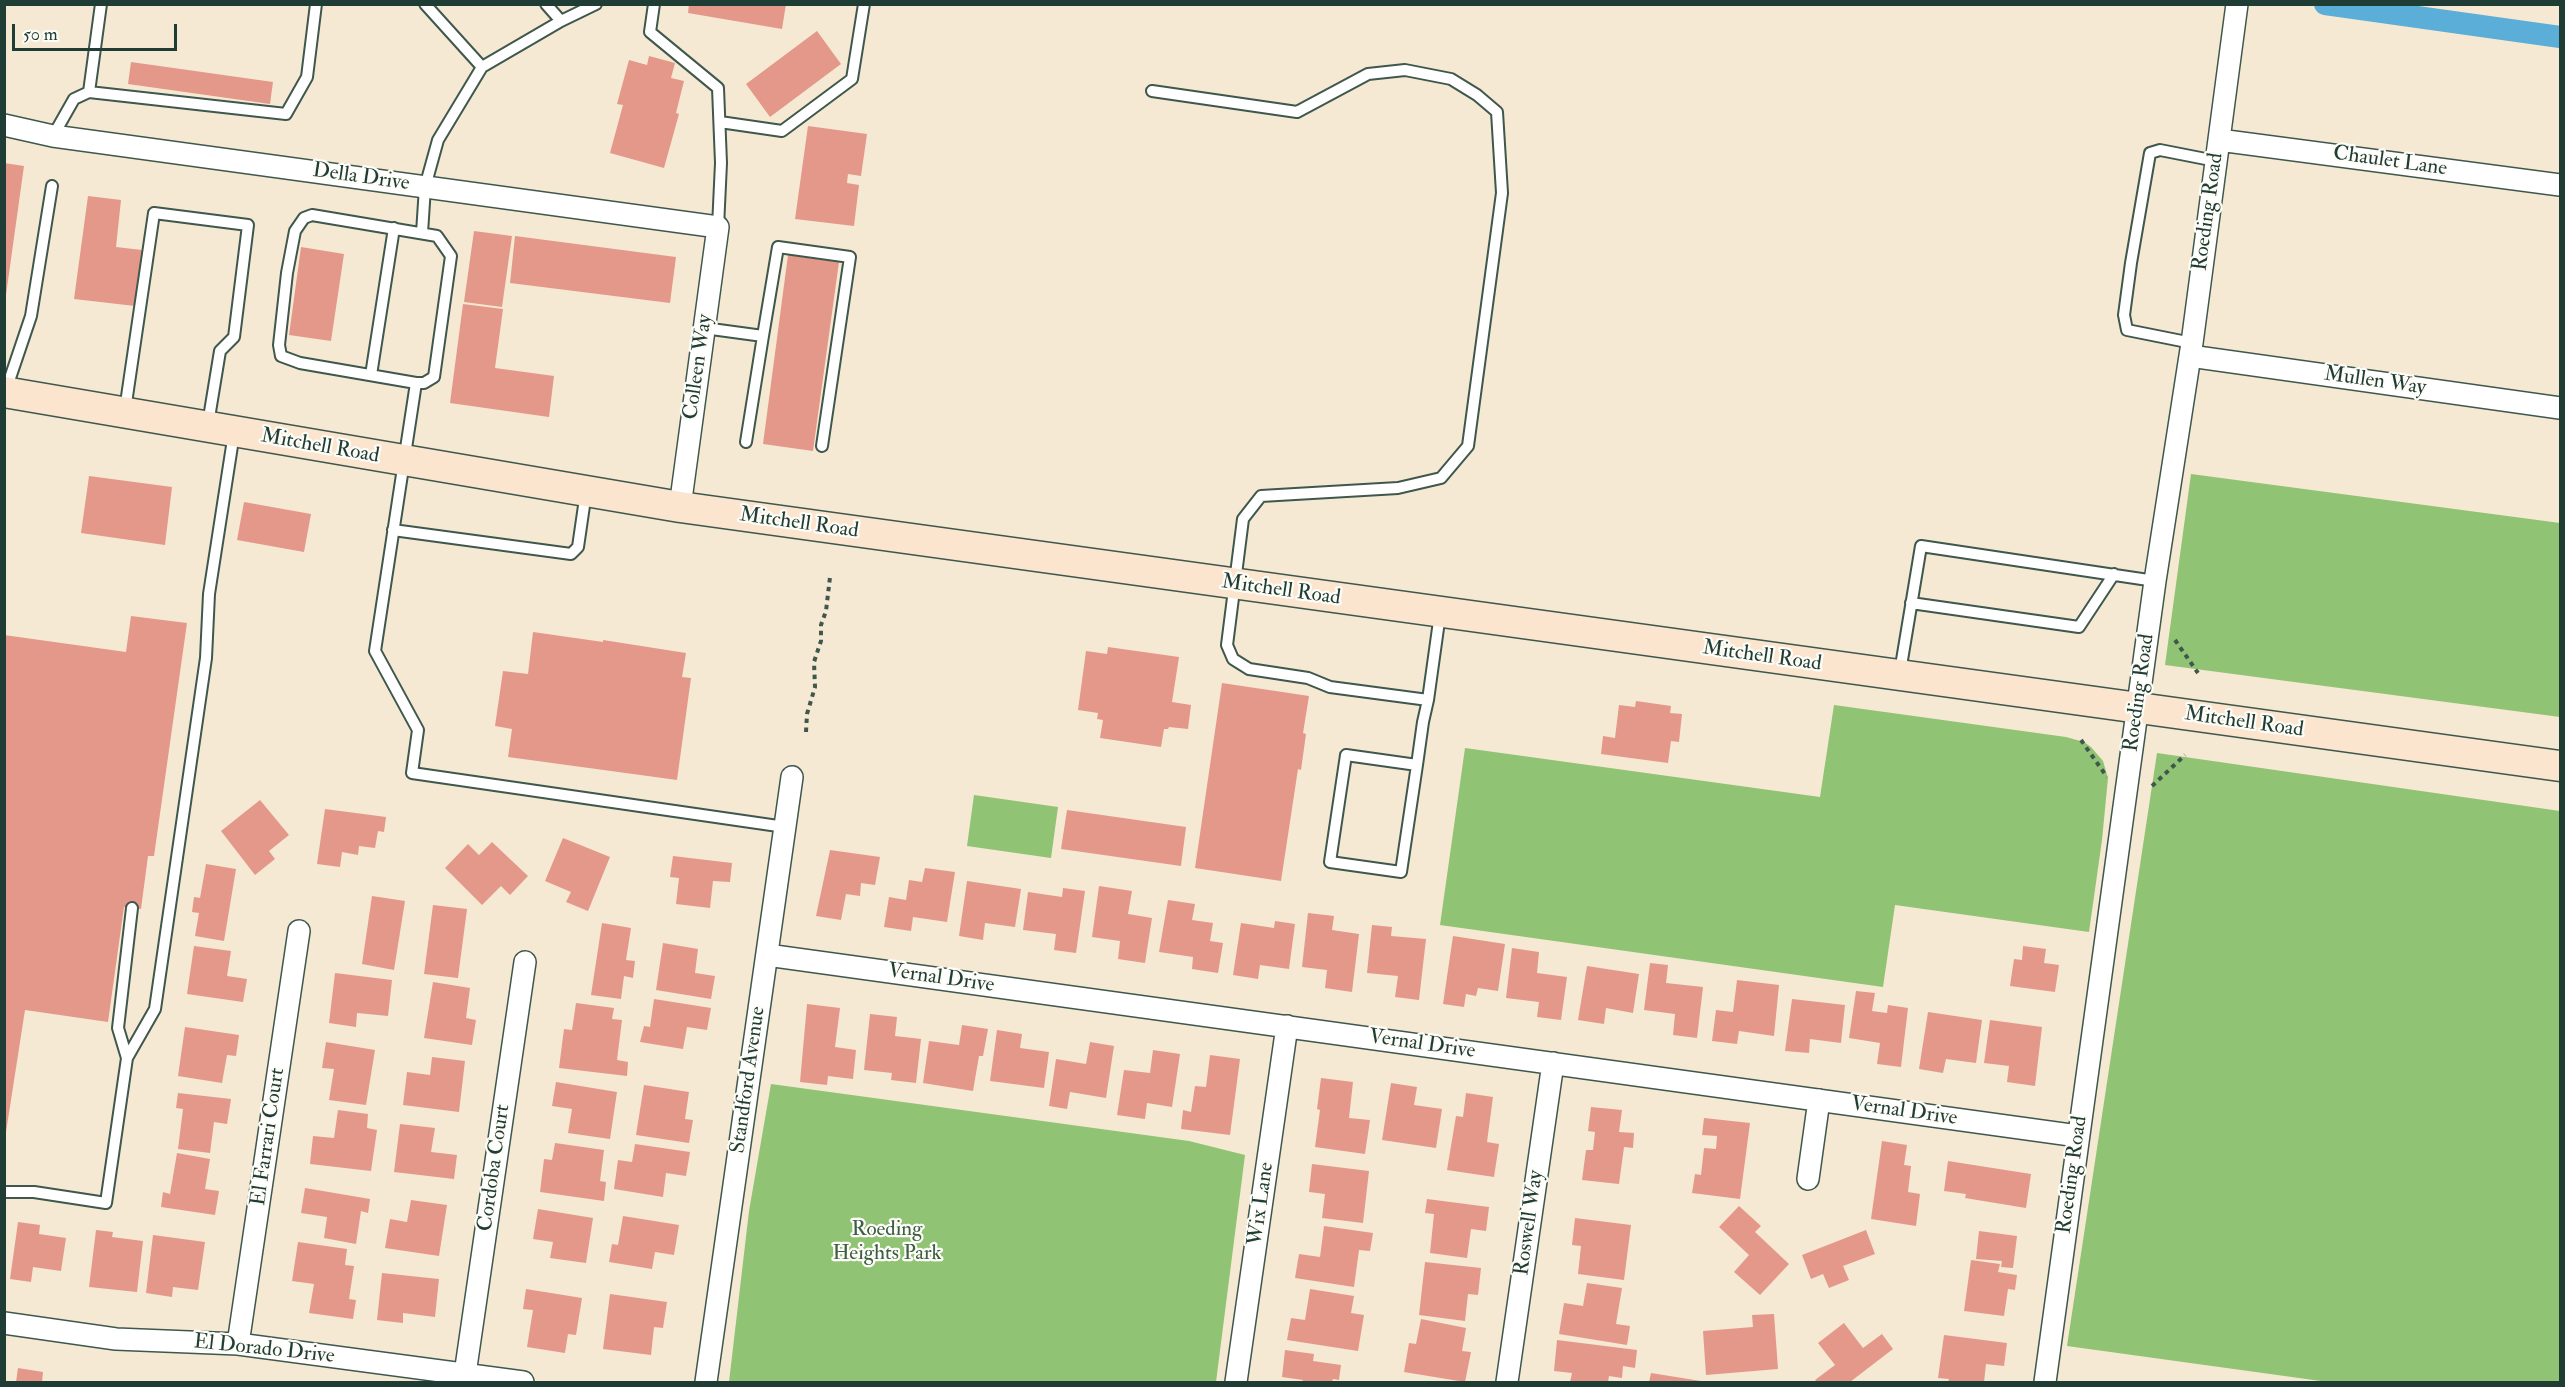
<!DOCTYPE html>
<html>
<head>
<meta charset="utf-8">
<style>
	body { margin:0 }
	#map { position:relative; width:2565px; height:1387px; overflow:hidden; background:#f5e9d3; font-family:"IM FELL Double Pica",serif }
	canvas { display:block }
	.frame { position:absolute; inset:0; border:6px solid #1f3d34; pointer-events:none }
	.scale { position:absolute; left:12px; top:24px; width:165px; height:27px; box-sizing:border-box; border:3px solid #1f3d34; border-top:0; padding-left:8px; font-size:18px; line-height:21px; white-space:nowrap; color:#1f3d34; -webkit-text-stroke:4px #fdfcf7; paint-order:stroke }
</style>
</head>
<body>
<div id="map">
<canvas width="2565" height="1387"></canvas>
<div class="frame"></div>
<div class="scale">50 m</div>
</div>
<script>
const c = document.querySelector('canvas').getContext('2d');
c.lineJoin = 'round';
function paint(path, color) { c.fillStyle = color; c.fill(path, 'evenodd'); }
const toPath = rows => new Path2D(rows.map(r => 'M' + r).join(''));
function stroke(path, color, width, dash) { c.strokeStyle = color; c.lineWidth = width; c.lineCap = dash ? 'butt' : 'round'; c.setLineDash(dash || []); c.stroke(path); }
function write(font, color, halo, rows, align = 'center') {
  c.font = font + ' "IM FELL Double Pica",serif'; c.lineWidth = 4.5; c.setLineDash([]); c.textBaseline = 'middle'; c.strokeStyle = halo; c.fillStyle = color; for (const [text, x, y, turn = 0] of rows) {
    c.save(); c.translate(x, y); c.rotate((+turn || 0) * Math.PI / 180); c.textAlign = isNaN(turn) ? turn : align; if (halo) c.strokeText(text, 0, 0); c.fillText(text, 0, 0); c.restore();
  }
}
paint(toPath([
	[2191,474,2560,523,2560,717,2165,665],
	[1834,705,2066,737,2084,742,2091,747,2103,761,2108,778,2102,840,2089,932,1895,905,1883,987,1440,925,1465,748,1820,797],
	[2157,753,2560,811,2560,1382,2328,1382,2067,1346],
	[974,795,1058,807,1051,858,967,846],
	[771,1084,1189,1141,1245,1155,1216,1382,729,1382,749,1211]
]), '#90c373');
stroke(toPath([
	[2325,4,2560,37]
]), '#5baed7', 22);
paint(toPath([
	[689,4,786,4,782,29,688,13],
	[817,31,841,64,770,117,746,84],
	[649,56,675,63,671,78,684,81,676,113,679,114,664,168,610,153,623,105,617,104,629,60,647,65],
	[131,62,273,82,270,104,128,84],
	[808,126,867,134,861,176,848,174,847,183,859,185,854,226,795,219],
	[4,163,24,166,6,295,4,294],
	[88,196,121,200,116,247,142,250,135,306,74,299],
	[474,231,512,236,502,307,464,302],
	[515,236,676,257,670,303,510,283],
	[301,247,344,254,331,341,289,335],
	[788,255,839,262,813,451,763,444],
	[463,304,503,309,495,368,554,376,549,417,450,403],
	[89,476,172,487,165,545,81,533],
	[244,502,311,514,304,552,237,540],
	[131,616,187,623,154,856,148,856,141,909,124,907,108,1022,25,1010,4,1145,4,635,126,652],
	[533,632,603,642,603,640,686,653,682,677,691,678,677,780,508,757,512,729,495,726,503,671,528,674],
	[1108,647,1179,657,1172,702,1191,705,1188,729,1169,727,1168,729,1164,729,1161,747,1100,738,1103,720,1097,719,1098,713,1078,710,1086,651,1107,654],
	[1222,683,1309,696,1303,733,1306,734,1301,770,1298,769,1281,881,1195,868],
	[1636,701,1671,706,1670,713,1682,714,1679,742,1671,741,1668,763,1601,754,1603,736,1615,738,1619,705,1635,707],
	[260,800,289,835,269,851,275,859,255,875,221,831],
	[325,809,386,817,384,832,378,831,375,848,359,846,358,855,342,852,340,867,317,864],
	[1067,810,1186,827,1181,866,1061,849],
	[563,838,610,857,588,911,566,902,571,892,545,881],
	[492,842,528,876,510,895,501,886,482,905,445,868,468,844,479,855],
	[830,850,880,857,875,885,861,883,860,896,846,894,841,920,816,916],
	[673,856,732,863,730,882,713,881,710,908,676,904,679,878,670,877],
	[206,864,236,869,224,941,195,936,199,913,192,912,194,897,200,898],
	[925,868,955,872,947,922,913,917,911,931,884,927,889,897,906,900,909,880,922,882],
	[967,881,1021,889,1015,927,985,923,983,940,959,936],
	[1099,886,1132,891,1128,914,1152,918,1145,963,1118,959,1120,941,1092,937],
	[1063,888,1085,891,1076,953,1054,950,1056,934,1023,930,1028,892,1062,897],
	[372,896,405,901,394,970,362,964],
	[1168,900,1195,904,1192,920,1213,923,1210,941,1223,943,1218,973,1192,969,1193,957,1159,952],
	[433,905,467,909,458,978,424,974],
	[1308,913,1334,916,1332,930,1359,934,1352,992,1325,988,1327,970,1302,967],
	[1275,921,1295,924,1289,969,1260,965,1258,979,1233,975,1241,923,1274,928],
	[602,923,631,928,626,960,635,961,633,978,624,976,621,999,591,995],
	[1372,925,1392,927,1391,936,1426,939,1419,1000,1395,997,1398,976,1367,973],
	[1453,936,1505,944,1498,991,1478,988,1476,996,1466,994,1464,1007,1443,1004],
	[663,943,698,949,695,973,715,976,711,999,656,990],
	[194,946,231,951,227,976,247,979,243,1002,187,994],
	[2023,946,2046,949,2044,963,2059,965,2055,992,2010,986,2014,959,2022,960],
	[1512,948,1539,952,1537,973,1567,977,1561,1020,1537,1017,1539,1002,1506,998],
	[1650,963,1668,965,1666,983,1703,987,1697,1038,1673,1035,1675,1014,1644,1010],
	[1587,966,1639,974,1633,1013,1606,1008,1604,1024,1578,1020],
	[335,973,392,980,388,1016,357,1013,356,1027,329,1023],
	[1737,980,1779,985,1774,1036,1739,1031,1737,1044,1712,1041,1716,1010,1733,1012],
	[433,982,470,988,466,1018,476,1020,472,1045,424,1038],
	[1856,991,1875,993,1872,1011,1887,1013,1888,1005,1908,1008,1901,1067,1877,1064,1880,1043,1849,1038],
	[654,999,711,1008,707,1030,687,1027,683,1049,640,1042,644,1026,650,1027],
	[1792,999,1845,1005,1841,1043,1810,1039,1809,1053,1785,1051],
	[576,1003,614,1008,612,1019,622,1020,617,1060,628,1062,627,1076,559,1068,564,1029,572,1030],
	[807,1004,840,1008,835,1047,856,1050,853,1079,828,1076,827,1085,800,1082],
	[1928,1012,1982,1020,1976,1063,1946,1059,1943,1073,1919,1069],
	[870,1014,897,1017,895,1036,921,1039,916,1083,891,1080,892,1073,864,1070],
	[1990,1020,2042,1027,2035,1086,2007,1082,2009,1066,1984,1063],
	[962,1025,988,1029,983,1056,979,1056,973,1091,923,1083,929,1041,959,1045],
	[185,1027,239,1035,236,1056,227,1055,222,1083,178,1076],
	[997,1030,1022,1034,1020,1048,1049,1052,1044,1088,990,1081],
	[326,1042,375,1050,366,1105,329,1100,334,1069,322,1068],
	[1090,1042,1114,1046,1106,1098,1070,1092,1067,1109,1049,1106,1056,1059,1086,1064],
	[1153,1050,1180,1054,1172,1107,1147,1103,1145,1119,1117,1115,1124,1070,1150,1073],
	[1210,1055,1240,1059,1230,1135,1181,1129,1183,1110,1191,1112,1195,1086,1206,1087],
	[432,1057,465,1061,459,1112,403,1105,407,1072,430,1075],
	[1321,1078,1353,1082,1349,1118,1370,1120,1365,1154,1315,1147,1320,1110,1317,1109],
	[556,1082,617,1092,610,1139,568,1133,572,1109,552,1106],
	[1391,1083,1417,1087,1414,1105,1442,1109,1436,1148,1382,1140],
	[644,1085,689,1092,685,1119,693,1120,689,1143,636,1135],
	[178,1093,231,1099,227,1124,214,1122,210,1153,178,1149,183,1109,176,1108],
	[1466,1093,1493,1097,1487,1142,1499,1144,1494,1177,1447,1170,1456,1116,1463,1117],
	[1591,1107,1622,1110,1619,1132,1634,1133,1633,1148,1624,1147,1619,1184,1582,1180,1586,1150,1593,1150,1595,1132,1588,1131],
	[338,1110,368,1114,367,1128,377,1130,371,1171,310,1164,313,1136,334,1138],
	[1704,1118,1750,1123,1740,1199,1692,1193,1695,1174,1701,1175,1704,1148,1716,1149,1717,1136,1702,1135],
	[400,1124,435,1128,431,1152,457,1155,454,1179,394,1172],
	[1882,1141,1907,1145,1904,1165,1911,1166,1908,1192,1920,1194,1916,1226,1871,1219],
	[555,1143,604,1150,600,1181,606,1182,604,1201,540,1192,544,1159,552,1160],
	[635,1144,690,1152,686,1176,666,1173,663,1197,614,1189,618,1160,632,1162],
	[177,1153,210,1159,205,1189,219,1191,215,1215,161,1207,163,1192,170,1194],
	[1948,1161,2031,1174,2026,1208,1965,1198,1966,1194,1944,1191],
	[1312,1164,1369,1171,1363,1223,1322,1218,1325,1194,1309,1192],
	[305,1188,370,1199,368,1213,361,1211,356,1244,324,1238,327,1217,301,1213],
	[1427,1199,1489,1207,1486,1231,1471,1229,1467,1258,1430,1253,1434,1214,1425,1213],
	[411,1200,447,1205,439,1256,385,1248,390,1219,407,1222],
	[1739,1206,1761,1226,1755,1232,1789,1264,1760,1295,1734,1272,1749,1255,1719,1227],
	[538,1209,593,1218,586,1263,550,1258,553,1242,533,1239],
	[623,1216,679,1225,674,1255,655,1252,652,1269,609,1262,612,1244,618,1245],
	[1575,1218,1631,1225,1624,1280,1578,1274,1581,1246,1572,1245],
	[18,1222,40,1225,39,1234,66,1238,61,1271,33,1267,31,1282,10,1279],
	[1324,1226,1373,1233,1370,1251,1359,1250,1354,1287,1295,1278,1299,1254,1320,1257],
	[96,1230,113,1232,112,1237,143,1241,137,1292,89,1287],
	[1866,1230,1875,1254,1843,1266,1849,1280,1829,1288,1823,1274,1811,1279,1802,1255],
	[1979,1231,2017,1236,2013,1268,2001,1267,2002,1261,1976,1259],
	[153,1235,205,1242,198,1290,173,1287,172,1297,146,1293],
	[298,1242,347,1249,345,1265,354,1266,349,1299,356,1300,353,1319,309,1313,314,1284,292,1281],
	[1971,1260,2000,1264,1998,1272,2017,1275,2015,1290,2008,1289,2004,1316,1964,1311],
	[1425,1262,1481,1268,1478,1295,1468,1294,1465,1321,1419,1315],
	[382,1273,439,1279,435,1317,403,1313,403,1323,377,1320],
	[1587,1283,1622,1288,1616,1324,1630,1326,1627,1345,1559,1334,1564,1303,1583,1306],
	[526,1289,582,1298,576,1335,568,1334,565,1353,527,1347,533,1310,523,1309],
	[1310,1289,1354,1296,1351,1313,1364,1315,1358,1351,1287,1340,1291,1318,1305,1320],
	[610,1294,667,1302,663,1328,654,1327,651,1355,603,1349],
	[1774,1314,1778,1369,1706,1375,1703,1331,1753,1327,1752,1315],
	[1421,1319,1466,1328,1462,1351,1471,1352,1465,1382,1404,1372,1409,1343,1416,1344],
	[1844,1323,1863,1348,1882,1334,1893,1349,1850,1382,1817,1382,1815,1380,1835,1365,1818,1343],
	[1944,1335,2007,1343,2004,1366,1986,1364,1984,1382,1948,1382,1949,1379,1938,1378],
	[1557,1340,1637,1350,1635,1368,1623,1366,1622,1378,1609,1376,1608,1382,1570,1382,1572,1373,1554,1371],
	[1285,1350,1314,1354,1313,1361,1341,1365,1339,1380,1333,1379,1332,1382,1302,1382,1303,1380,1282,1377],
	[18,1368,43,1372,42,1382,16,1382],
	[1651,1373,1701,1381,1701,1382,1649,1382]
]), '#e4988a');
const lane = toPath([
	[101,4,89,92,286,114,307,77,316,4],
	[425,4,482,67],
	[654,4,650,32,718,88,721,163,718,227],
	[561,21,596,4],
	[1152,91,1297,112,1368,74,1405,70,1451,79,1477,95,1497,112,1502,193,1468,446,1441,478,1398,488,1261,496,1243,519,1227,645,1233,659,1249,669,1308,678,1330,687,1428,700,1440,614],
	[720,122,782,131,852,79,864,4],
	[53,136,74,99,89,92],
	[422,233,425,187,438,140,482,67,561,21,546,4],
	[704,328,763,336,746,442],
	[763,336,778,247,850,257,822,446],
	[2192,343,2127,330,2124,315,2131,263,2150,153,2160,150,2216,161],
	[371,375,394,228],
	[416,383,300,363,281,356,279,345,287,273,295,231,304,218,312,215,437,236,451,256,434,377,424,383,416,383,375,651,418,730,412,773,785,827],
	[6,390,31,316,52,186],
	[125,410,154,213,248,225,234,337,220,351,208,424],
	[393,530,571,554,578,547,586,492],
	[1911,603,2079,627,2114,574],
	[1900,672,1921,546,2155,581],
	[1417,765,1346,755,1330,862,1401,872,1417,765,1423,722,1428,700],
	[127,1058,118,1028,132,908],
	[4,1192,34,1192,106,1203,127,1058,155,1009,206,658,209,594,234,433]
]);
const street = toPath([
	[4,125,53,136,718,227,680,507],
	[2219,140,2560,185],
	[2190,356,2560,408],
	[767,955,2078,1136],
	[1808,1179,1819,1100],
	[4,1323,116,1339,238,1344,523,1382],
	[238,1344,299,931],
	[465,1374,525,962],
	[706,1382,792,777],
	[1236,1382,1287,1026],
	[1507,1382,1553,1063],
	[2045,1382,2155,581,2192,343,2237,4]
]);
const secondary = toPath([
	[4,392,680,507,2560,766]
]);
stroke(lane, '#3f574c', 14);
stroke(street, '#3f574c', 24);
stroke(secondary, '#3f574c', 33);
stroke(toPath([
	[2175,640,2198,673],
	[806,732,807,714,815,687,814,662,821,641,821,625,826,611,830,577],
	[2081,740,2107,777],
	[2152,786,2185,755]
]), '#3f574c', 4, [4.5, 4.5]);
stroke(lane, '#fff', 10);
stroke(street, '#fff', 21);
stroke(secondary, '#fbe5cf', 30);
write('21px', '#1f3d34', '#fdfcf7', [
	["Chaulet Lane",2390,162,8],
	["Della Drive",361,178,8],
	["Roeding Road",2209,212,-82],
	["Colleen Way",699,367,-82],
	["Mullen Way",2375,382,8],
	["Mitchell Road",320,447,10],
	["Mitchell Road",799,524,8],
	["Mitchell Road",1281,591,8],
	["Mitchell Road",1762,657,8],
	["Roeding Road",2140,693,-82],
	["Mitchell Road",2244,723,8],
	["Vernal Drive",941,979,8],
	["Vernal Drive",1422,1045,8],
	["Standford Avenue",749,1080,-82],
	["Vernal Drive",1904,1112,8],
	["El Farrari Court",269,1137,-82],
	["Cordoba Court",495,1168,-82],
	["Roeding Road",2073,1175,-82],
	["Wix Lane",1262,1204,-82],
	["Roswell Way",1530,1223,-82],
	["El Dorado Drive",264,1350,6]
]);
write('21px', '#3b5e44', '#fdfcf7', [
	["Roeding",887,1230],
	["Heights Park",887,1254]
]);
</script>
</body>
</html>
